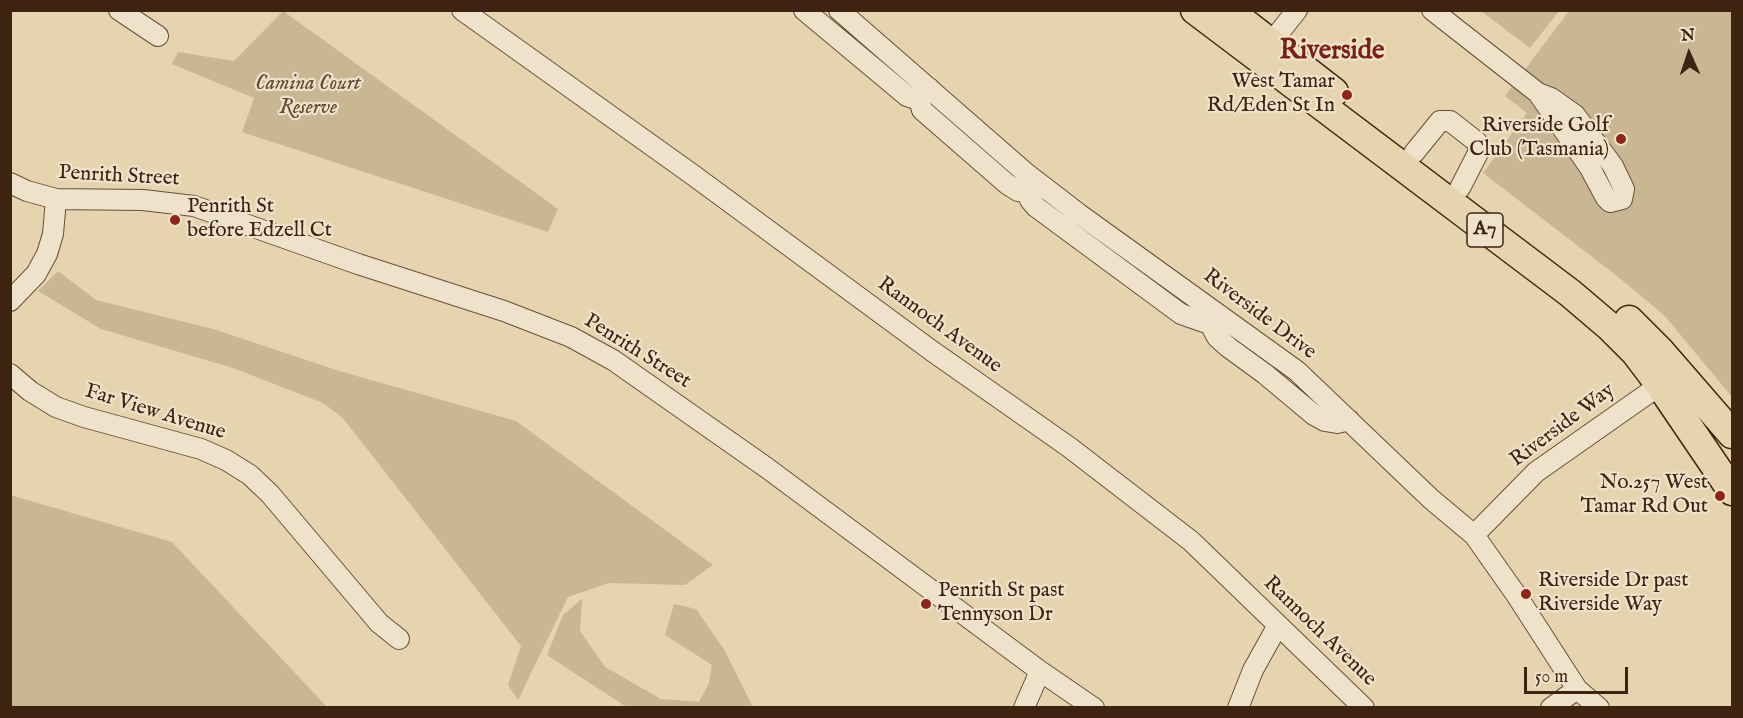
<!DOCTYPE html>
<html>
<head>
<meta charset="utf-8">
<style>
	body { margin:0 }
	#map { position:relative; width:1743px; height:718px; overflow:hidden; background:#e5d4ae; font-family:"IM FELL English",serif }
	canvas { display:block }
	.frame { position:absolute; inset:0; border:12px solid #3f2311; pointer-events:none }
	.north { position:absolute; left:1659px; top:24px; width:60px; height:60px; -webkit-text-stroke:4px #eee3ca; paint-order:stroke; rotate:357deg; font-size:16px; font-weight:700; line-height:24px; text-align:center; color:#3f2311 }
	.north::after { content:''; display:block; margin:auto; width:21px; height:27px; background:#3f2311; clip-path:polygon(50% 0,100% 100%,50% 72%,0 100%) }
	.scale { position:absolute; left:1524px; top:667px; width:104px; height:27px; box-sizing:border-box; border:3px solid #3f2311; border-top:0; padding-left:8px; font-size:18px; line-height:21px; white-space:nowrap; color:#3f2311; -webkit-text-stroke:4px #eee3ca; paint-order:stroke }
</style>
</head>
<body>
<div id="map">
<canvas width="1743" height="718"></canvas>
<div class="frame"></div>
<div class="north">N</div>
<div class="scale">50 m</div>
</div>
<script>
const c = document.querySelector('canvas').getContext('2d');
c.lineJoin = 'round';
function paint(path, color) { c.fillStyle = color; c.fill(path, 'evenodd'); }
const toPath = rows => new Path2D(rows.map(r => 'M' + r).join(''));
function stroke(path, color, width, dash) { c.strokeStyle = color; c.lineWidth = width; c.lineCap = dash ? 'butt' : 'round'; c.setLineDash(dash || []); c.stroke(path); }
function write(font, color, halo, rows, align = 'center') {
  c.font = font + ' "IM FELL English",serif'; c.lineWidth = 4.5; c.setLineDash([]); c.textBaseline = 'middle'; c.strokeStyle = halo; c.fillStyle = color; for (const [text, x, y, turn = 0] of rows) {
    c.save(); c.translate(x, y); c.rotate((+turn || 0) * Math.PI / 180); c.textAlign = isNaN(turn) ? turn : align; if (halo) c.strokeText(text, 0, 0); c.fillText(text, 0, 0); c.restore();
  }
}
paint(toPath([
	[283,11,558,209,548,232,242,132,254,98,172,64,178,52,234,61],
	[1481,11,1559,11,1530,48],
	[1569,11,1732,11,1732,397,1664,315,1617,276,1483,173,1527,113,1505,96],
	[58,271,96,300,213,329,339,371,516,421,713,565,685,585,609,583,568,597,518,700,508,685,521,646,342,417,323,403,233,368,101,329,38,291],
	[10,495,172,542,327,707,11,707],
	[582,599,580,631,605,667,661,699,699,702,709,683,712,665,665,635,674,604,696,609,725,651,753,707,625,706,547,655,563,615]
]), '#c9b693');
const minor = toPath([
	[119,10,158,36],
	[462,10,693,175,932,351,1069,447,1191,541,1364,708],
	[804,10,907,96,919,100],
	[839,10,1027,174,1079,214,1297,371,1431,499,1474,535,1517,596,1577,689,1599,708],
	[1432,10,1538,93,1590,168,1606,198,1610,202,1622,199,1624,189,1613,166,1575,115,1551,98,1538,93],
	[1271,43,1297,10],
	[929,88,919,100,922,110,1007,184,1018,191,1029,193],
	[1414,153,1440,121,1450,121,1477,142,1479,151,1460,188],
	[1037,182,1029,193,1030,200,1036,207,1181,314,1210,324],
	[10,183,27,191,56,199,143,200,194,206,358,264,504,311,571,337,613,360,767,468,1040,671,1094,708],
	[10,301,36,274,47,254,53,234,56,199],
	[1217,314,1210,324,1217,337,1228,347,1265,374,1314,415,1325,421,1337,423,1349,420],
	[10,374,30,391,56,407,84,417,201,449,226,460,250,475,270,494,379,623,399,639],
	[1474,535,1536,472,1660,385],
	[1024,708,1040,671],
	[1238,708,1253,670,1278,625],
	[1551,708,1577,689]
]);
const highway = toPath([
	[1195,10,1570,293,1610,327,1635,352,1660,385,1732,491],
	[1228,10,1334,92],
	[1629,320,1660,351,1732,434]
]);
stroke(minor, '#684f38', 22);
stroke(highway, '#3f2311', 31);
stroke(minor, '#eee3ca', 20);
stroke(highway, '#e5d4ae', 28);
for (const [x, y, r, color] of [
	[1347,95,6,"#8f2418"],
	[1621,139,6,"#8f2418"],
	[175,220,6,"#8f2418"],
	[1720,496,6,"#8f2418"],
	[1526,594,6,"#8f2418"],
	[926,604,6,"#8f2418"]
]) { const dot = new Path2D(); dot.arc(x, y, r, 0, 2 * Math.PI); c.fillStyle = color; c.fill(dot); stroke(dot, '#eee3ca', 2); }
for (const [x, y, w] of [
	[1485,230,36]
]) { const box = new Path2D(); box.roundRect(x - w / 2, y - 17, w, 34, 4.5); c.fillStyle = '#eee3ca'; c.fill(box); stroke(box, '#3f2311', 1.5); }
write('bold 20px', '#3f2311', null, [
	["A7",1485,230]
]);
write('21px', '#3f2311', '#eee3ca', [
	["West Tamar",1335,83],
	["Rd/Eden St In",1335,107],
	["Riverside Golf",1609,127],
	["Club (Tasmania)",1609,151],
	["Penrith St",187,208,"left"],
	["before Edzell Ct",187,232,"left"],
	["No.257 West",1708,484],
	["Tamar Rd Out",1708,508],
	["Riverside Dr past",1538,582,"left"],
	["Riverside Way",1538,606,"left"],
	["Penrith St past",938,592,"left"],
	["Tennyson Dr",938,616,"left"]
], 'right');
write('italic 21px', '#624832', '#eee3ca', [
	["Camina Court",308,85],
	["Reserve",308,109]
]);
write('21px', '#3f2311', '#eee3ca', [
	["Penrith Street",119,177,3],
	["Riverside Drive",1259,315,37],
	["Rannoch Avenue",939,326,36],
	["Penrith Street",637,352,32],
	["Far View Avenue",155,413,17],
	["Riverside Way",1563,426,-37],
	["Rannoch Avenue",1319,632,44]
]);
write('bold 27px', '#7a1f14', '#eee3ca', [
	["Riverside",1332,52]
]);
</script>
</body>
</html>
